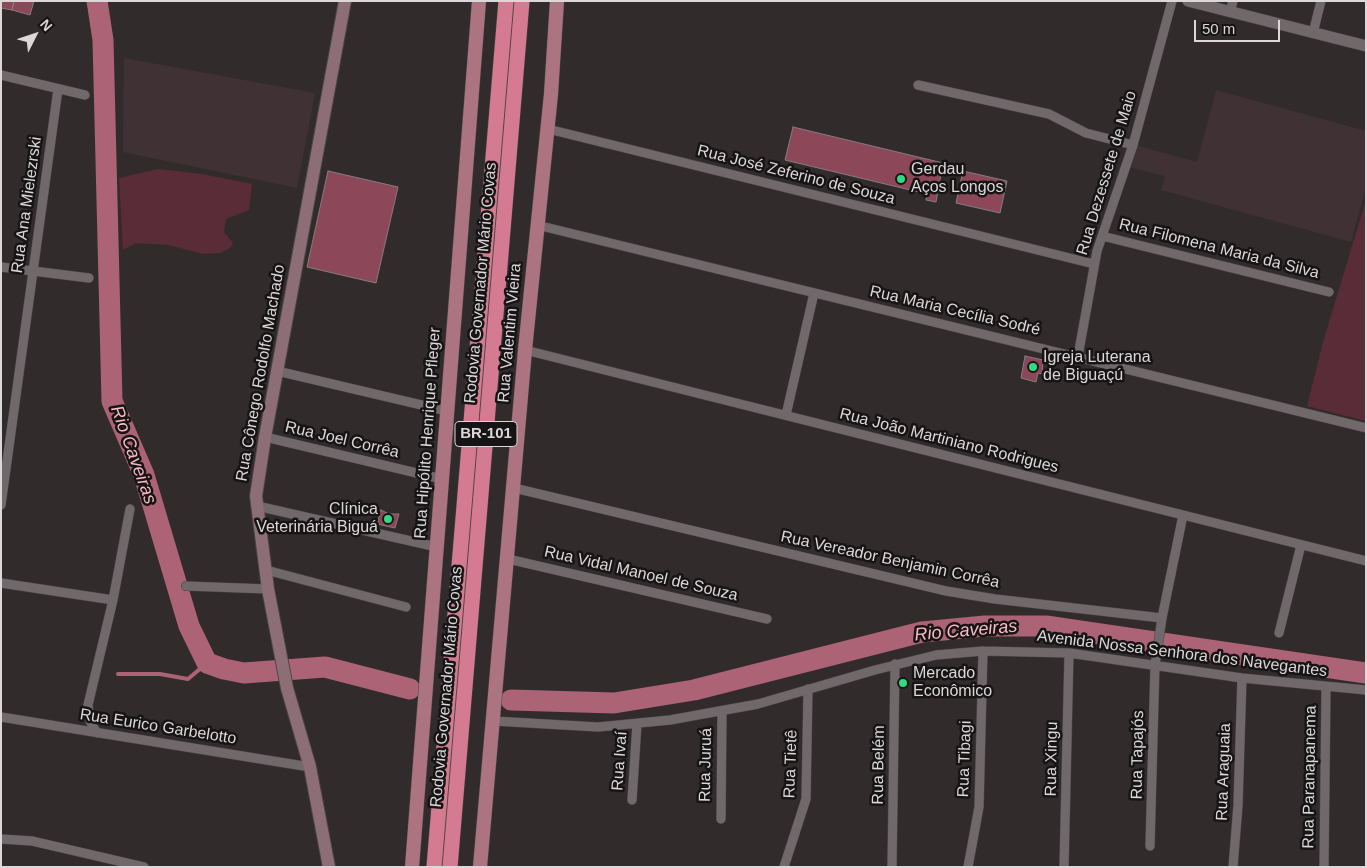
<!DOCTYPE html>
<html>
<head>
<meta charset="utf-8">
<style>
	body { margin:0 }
	#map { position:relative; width:1367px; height:868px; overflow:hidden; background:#322b2c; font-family:Arial,sans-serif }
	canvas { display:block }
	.frame { position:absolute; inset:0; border:2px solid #dcd7d8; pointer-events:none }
	.north { position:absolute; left:10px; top:10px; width:50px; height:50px; -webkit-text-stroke:4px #171415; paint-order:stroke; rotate:49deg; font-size:14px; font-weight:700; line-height:20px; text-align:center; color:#dcd7d8 }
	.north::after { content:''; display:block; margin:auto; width:18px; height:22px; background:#dcd7d8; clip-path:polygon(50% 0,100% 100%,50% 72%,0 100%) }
	.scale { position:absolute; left:1194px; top:20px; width:86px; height:22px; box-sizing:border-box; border:2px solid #dcd7d8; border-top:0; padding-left:6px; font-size:15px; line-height:18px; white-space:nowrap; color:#dcd7d8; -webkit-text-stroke:4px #171415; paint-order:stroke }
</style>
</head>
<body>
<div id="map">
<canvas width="1367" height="868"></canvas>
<div class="frame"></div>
<div class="north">N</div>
<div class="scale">50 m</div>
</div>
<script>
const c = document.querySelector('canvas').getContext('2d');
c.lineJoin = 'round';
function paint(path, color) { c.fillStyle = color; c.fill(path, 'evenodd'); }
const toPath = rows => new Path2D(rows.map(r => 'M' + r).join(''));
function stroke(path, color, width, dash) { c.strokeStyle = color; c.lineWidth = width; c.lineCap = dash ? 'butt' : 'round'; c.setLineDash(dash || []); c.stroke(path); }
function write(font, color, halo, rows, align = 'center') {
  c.font = font + ' Arial,sans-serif'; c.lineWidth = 5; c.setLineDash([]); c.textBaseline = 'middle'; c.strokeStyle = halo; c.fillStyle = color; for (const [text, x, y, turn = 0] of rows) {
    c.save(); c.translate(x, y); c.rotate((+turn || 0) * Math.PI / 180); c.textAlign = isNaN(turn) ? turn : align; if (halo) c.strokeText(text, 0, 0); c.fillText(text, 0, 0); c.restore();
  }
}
paint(toPath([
	[124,58,315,93,297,188,123,152],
	[1216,90,1366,131,1366,187,1351,242,1161,190,1165,176,1129,167,1135,145,1197,162]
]), '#3f3134');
paint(toPath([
	[158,169,202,174,252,184,249,210,226,219,224,232,233,243,230,248,220,253,203,254,169,245,136,243,123,250,119,178],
	[1366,200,1366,421,1307,406,1323,342]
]), '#592c37');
stroke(toPath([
	[118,674,160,674,188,679,207,663]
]), '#ac6375', 4);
stroke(toPath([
	[97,1,103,40,112,401,144,475,189,626,207,663,224,669,244,673,325,667,410,689],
	[511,700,614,703,694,690,922,632,985,626,1046,626,1366,673]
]), '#ac6375', 21);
const building = toPath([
	[1,1,14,1,12,10,1,8,1,1],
	[14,1,34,1,30,15,12,10,14,1],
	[793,127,943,163,936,202,926,200,927,194,785,160,793,127],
	[328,171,398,187,376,283,307,267,328,171],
	[963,171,1007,181,1000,213,956,203,963,171],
	[1025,356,1043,360,1042,374,1038,373,1036,382,1021,378,1025,356],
	[381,510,389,514,399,514,395,528,377,524,381,510]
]);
paint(building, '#8c4759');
stroke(building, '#857d7f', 1);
const minor = toPath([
	[1230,12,1233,1],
	[1313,33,1321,1],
	[1,75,85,95],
	[918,85,1049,114,1086,133,1133,145],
	[548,129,1094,264],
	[537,225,1366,428],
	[1102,236,1329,292],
	[1,267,89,278],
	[525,350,1366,561],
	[1078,356,1097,251,1133,145,1172,1],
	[277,371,447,411],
	[786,415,814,293],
	[265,437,442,479],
	[514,488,946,591,995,599,1162,618,1183,515],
	[1,505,58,89],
	[257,506,437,547],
	[508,559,767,619],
	[266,570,406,607],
	[1,583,113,600],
	[186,586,268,589],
	[1279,633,1301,545],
	[1,717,310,767],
	[494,721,598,727,670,720,758,704,875,670,936,655,983,651,1069,653,1242,678,1366,690],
	[97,733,90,721,88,705,113,600,130,509],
	[632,800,637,724],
	[721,819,722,712],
	[1,839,32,841,144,867],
	[1150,846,1155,665,1162,618],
	[784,867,806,799,808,689],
	[892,867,895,664],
	[968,867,979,807,983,651],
	[1064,867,1069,653],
	[1233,867,1238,805,1242,678],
	[1324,867,1326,687]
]);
const tertiary = toPath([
	[1188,1,1366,46]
]);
const secondary = toPath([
	[329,867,310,767,287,688,268,589,256,496,265,437,345,1]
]);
const primary = toPath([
	[412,867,479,1],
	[480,867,525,350,551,94,557,1]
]);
const motorway = toPath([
	[434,867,506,1],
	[450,867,522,1]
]);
stroke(minor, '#4c4648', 10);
stroke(tertiary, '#4c4648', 12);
stroke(secondary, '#4c4648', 14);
stroke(primary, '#4c4648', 15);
stroke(motorway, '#4c4648', 16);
stroke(minor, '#70686a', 9);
stroke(tertiary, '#70686a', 11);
stroke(secondary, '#8e6e76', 12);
stroke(primary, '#ac7381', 14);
stroke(motorway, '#d47b91', 15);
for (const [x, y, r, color] of [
	[901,179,5,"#33d882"],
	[1033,367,5,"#33d882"],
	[388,519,5,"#33d882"],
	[903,683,5,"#33d882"]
]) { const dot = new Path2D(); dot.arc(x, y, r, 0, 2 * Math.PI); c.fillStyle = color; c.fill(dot); stroke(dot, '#171415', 2); }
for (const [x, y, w] of [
	[486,434,62]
]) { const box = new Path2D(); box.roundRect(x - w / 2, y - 12.5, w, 25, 4); c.fillStyle = '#171415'; c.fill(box); stroke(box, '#dcd7d8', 1); }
write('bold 15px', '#dcd7d8', null, [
	["BR-101",486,434]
]);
write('16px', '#dcd7d8', '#171415', [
	["Gerdau",911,170],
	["Aços Longos",911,188],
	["Igreja Luterana",1043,358],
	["de Biguaçú",1043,376],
	["Clínica",378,510,"right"],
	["Veterinária Biguá",378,528,"right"],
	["Mercado",913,674],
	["Econômico",913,692]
], 'left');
write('16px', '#dcd7d8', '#171415', [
	["Rua Dezessete de Maio",1107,173,-73],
	["Rua José Zeferino de Souza",796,175,14],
	["Rua Ana Mielezrski",27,205,-82],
	["Rua Filomena Maria da Silva",1219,249,14],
	["Rodovia Governador Mário Covas",481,283,-85],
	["Rua Maria Cecília Sodré",955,311,13],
	["Rua Valentim Vieira",510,333,-85],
	["Rua Cônego Rodolfo Machado",261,373,-80],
	["Rua Hipólito Henrique Pfleger",428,433,-86],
	["Rua Joel Corrêa",342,440,13],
	["Rua João Martiniano Rodrigues",949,441,14],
	["Rua Vereador Benjamin Corrêa",890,560,12],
	["Rua Vidal Manoel de Souza",641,574,13],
	["Avenida Nossa Senhora dos Navegantes",1182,654,7],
	["Rodovia Governador Mário Covas",447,687,-85],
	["Rua Eurico Garbelotto",158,727,9],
	["Rua Tapajós",1138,755,-89],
	["Rua Tibagi",965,759,-88],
	["Rua Xingu",1052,759,-89],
	["Rua Ivaí",620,761,-86],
	["Rua Tietê",791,764,-88],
	["Rua Juruá",706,765,-89],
	["Rua Belém",879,765,-89],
	["Rua Araguaia",1224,772,-88],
	["Rua Paranapanema",1310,777,-89]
]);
write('italic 18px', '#f9bac7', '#171415', [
	["Rio Caveiras",133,455,70],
	["Rio Caveiras",966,631,-5]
]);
</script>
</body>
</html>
